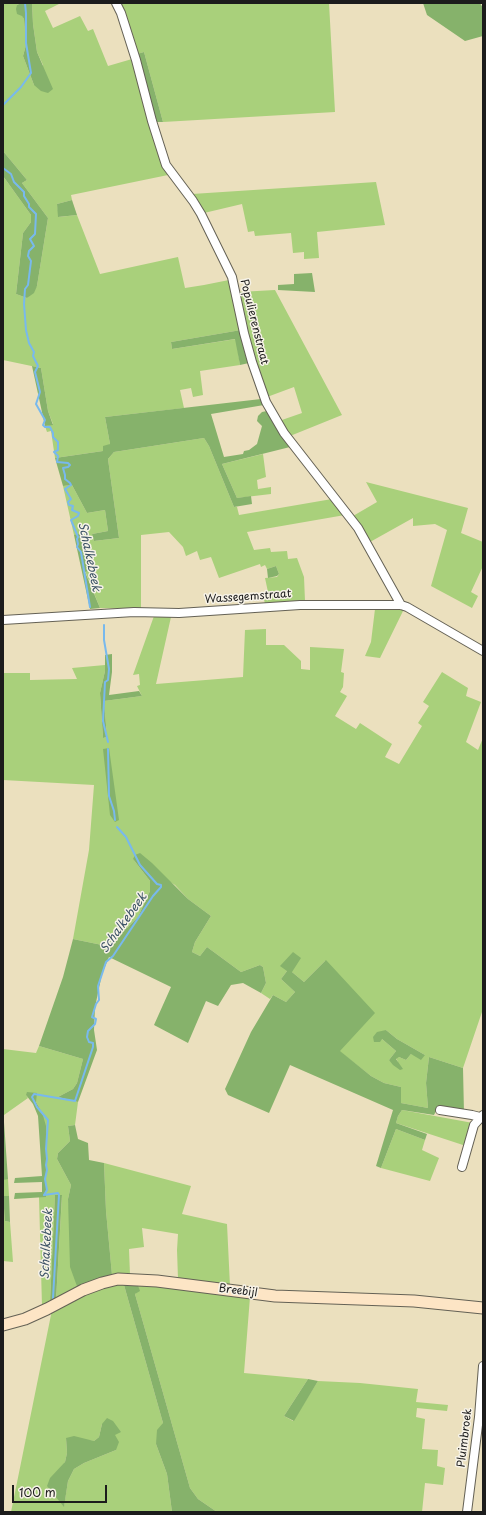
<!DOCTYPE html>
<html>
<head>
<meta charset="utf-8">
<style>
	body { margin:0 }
	#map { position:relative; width:486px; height:1515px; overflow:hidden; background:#ebe0be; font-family:"Playpen Sans",sans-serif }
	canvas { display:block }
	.frame { position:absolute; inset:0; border:4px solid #1c1c1c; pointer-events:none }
	.scale { position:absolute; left:12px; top:1485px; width:95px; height:18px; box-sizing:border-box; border:2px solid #1c1c1c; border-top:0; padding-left:5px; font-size:12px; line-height:14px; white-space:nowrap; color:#1c1c1c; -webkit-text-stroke:3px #f7f3e8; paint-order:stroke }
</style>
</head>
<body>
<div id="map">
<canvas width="486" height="1515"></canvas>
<div class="frame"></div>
<div class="scale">100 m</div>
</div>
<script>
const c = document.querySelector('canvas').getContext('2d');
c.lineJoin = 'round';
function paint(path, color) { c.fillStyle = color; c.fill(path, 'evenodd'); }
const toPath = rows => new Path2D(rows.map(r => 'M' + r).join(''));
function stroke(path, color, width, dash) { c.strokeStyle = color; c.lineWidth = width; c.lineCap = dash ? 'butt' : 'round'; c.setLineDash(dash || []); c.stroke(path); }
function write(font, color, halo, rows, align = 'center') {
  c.font = font + ' "Playpen Sans",sans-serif'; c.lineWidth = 3; c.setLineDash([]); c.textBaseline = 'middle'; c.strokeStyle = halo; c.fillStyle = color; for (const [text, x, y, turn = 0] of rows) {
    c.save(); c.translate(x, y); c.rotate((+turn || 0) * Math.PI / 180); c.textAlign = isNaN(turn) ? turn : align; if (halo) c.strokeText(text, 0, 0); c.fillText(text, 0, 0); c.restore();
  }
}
paint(toPath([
	[3,3,21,3,17,5,24,19,26,45,23,56,34,85,43,65,37,52,33,24,32,3,61,3,45,11,53,28,80,16,88,31,93,29,108,66,132,59,156,148,161,163,168,175,71,195,72,200,57,204,59,217,77,215,100,274,178,257,185,288,204,285,229,280,241,330,171,342,172,349,236,339,240,365,200,371,203,395,193,397,191,388,180,390,184,408,105,417,110,444,103,451,55,458,51,431,47,432,45,426,53,424,48,411,41,368,3,360,3,176,31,215,31,222,23,233,16,294,27,298,37,286,48,218,22,183,27,180,3,151],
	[120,3,329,3,335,112,163,122,144,52,137,54,127,17],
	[376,182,385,225,317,232,319,258,304,259,304,252,293,253,291,233,255,236,254,231,248,232,242,204,204,213,192,194],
	[275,290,342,415,290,436,279,421,302,413,294,387,267,397,249,346,239,292],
	[204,438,209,446,234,507,237,507,239,515,332,499,345,515,247,532,254,550,270,548,271,552,287,551,288,559,297,558,304,577,305,601,265,604,263,595,268,592,265,578,277,577,279,574,276,566,267,569,265,565,261,567,260,564,219,578,211,557,200,560,197,551,186,556,183,547,169,532,141,535,141,609,100,608,85,571,92,569,80,535,74,535,63,486,72,485,87,513,105,510,108,531,92,534,94,541,119,538,108,459,114,452],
	[263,454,266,477,257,480,258,489,271,487,271,494,237,498,222,464],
	[366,482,468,508,461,533,483,542,483,566,471,592,478,596,472,608,431,586,447,530,435,524,413,526,413,518,370,542,353,516,377,502],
	[375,609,404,609,380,658,365,656,371,642],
	[154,616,171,617,156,684,243,677,245,630,266,629,266,645,284,645,301,661,301,669,310,670,310,647,344,649,341,672,344,673,343,687,340,692,347,696,335,716,356,729,360,723,392,744,385,757,399,764,422,726,418,723,429,706,423,702,442,672,468,688,466,696,481,702,466,742,478,750,483,738,483,1009,463,1068,429,1057,426,1083,428,1108,401,1103,401,1087,384,1083,371,1076,339,1051,325,961,304,982,292,972,287,971,281,979,295,992,286,1002,273,995,270,999,261,993,266,983,263,967,260,965,241,972,207,947,200,956,192,952,195,942,211,916,188,899,175,885,133,859,150,881,150,891,138,917,127,928,118,930,107,942,102,945,73,939,89,850,94,785,3,780,3,673,30,673,30,680,77,679,72,668,105,665,105,671,100,693,103,738,107,737,104,701,142,696,137,686,140,685,139,674,133,675],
	[386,1030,397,1039,425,1055,411,1054,406,1060,399,1057,396,1058,398,1062,389,1060,396,1051,382,1039],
	[39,1046,83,1059,77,1083,73,1089,58,1097,78,1102,75,1125,68,1126,70,1141,58,1153,57,1159,71,1185,68,1199,78,1289,56,1300,62,1196,55,1196,50,1302,42,1306,39,1197,46,1197,42,1112,36,1102,26,1095,28,1098,4,1115,4,1122,3,1122,3,1049,36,1053],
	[402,1110,473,1123,466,1146,396,1123,398,1116],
	[396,1129,425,1140,422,1150,439,1158,430,1181,381,1168],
	[104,1163,191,1186,182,1214,227,1224,230,1286,178,1279,177,1250,178,1234,142,1228,144,1247,129,1249,130,1275,112,1275,106,1211],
	[3,1171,3,1179,8,1179,9,1196,4,1196,5,1221,10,1222,13,1262,3,1261],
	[105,1285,124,1285,163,1423,156,1444,167,1474,172,1512,11,1512,52,1310],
	[102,1424,116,1450,84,1463,74,1469,68,1481,64,1506,56,1495,50,1490,65,1462,67,1453,66,1438,94,1441,99,1437],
	[138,1285,177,1288,250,1297,244,1373,308,1379,284,1416,293,1421,318,1381,360,1383,418,1389,416,1402,448,1405,447,1411,417,1408,416,1417,425,1419,422,1449,438,1450,437,1466,445,1468,443,1485,425,1483,422,1512,217,1512,198,1499,190,1488,135,1294,139,1290]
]), '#a9d07b');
paint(toPath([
	[21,3,32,3,33,24,37,52,53,89,48,93,41,91,34,85,23,56,26,45,24,19,22,16,17,14,16,9,17,5],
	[423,3,480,3,483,8,483,36,465,41,427,15],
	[144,52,163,122,155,122,137,54],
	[3,151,27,180,22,183,48,218,37,286,34,293,27,298,16,294,23,233,31,222,31,215,3,176],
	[72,200,77,215,58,217,57,204],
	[312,273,315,292,278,290,278,285,294,284,294,274],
	[241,330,249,363,240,365,235,339,172,349,171,342],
	[32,366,41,368,48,411,53,425,45,426],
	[261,399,264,405,211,414,224,457,243,454,244,451,249,450,257,444,262,426,257,421,258,416,262,412,267,411,290,447,222,464,237,498,251,496,252,504,234,507,209,446,204,438,114,452,108,459,119,538,94,541,92,534,108,531,105,510,87,513,72,485,63,486,55,458,103,451,103,446,110,444,105,417],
	[80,534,92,569,85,572,100,608,90,609,74,535],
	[276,566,279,574,277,576,268,578,267,569],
	[112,654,112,672,109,695,139,691,142,696,104,701,107,737,103,738,100,693,105,671,105,655],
	[109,748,119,820,115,822,110,815,103,749],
	[140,853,152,863,188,899,211,916,195,942,192,952,200,956,207,947,241,972,260,965,263,967,266,983,261,993,243,983,231,985,218,1006,206,1001,188,1043,154,1025,171,987,109,957,102,974,95,1007,94,1030,97,1050,78,1102,58,1097,73,1089,77,1083,83,1059,39,1046,63,977,73,939,102,945,107,942,118,930,127,928,138,917,150,891,150,881,133,859,135,855],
	[293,952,301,958,292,972,304,982,326,960,375,1013,340,1051,371,1076,384,1083,401,1087,401,1103,428,1108,426,1083,429,1057,463,1068,464,1113,436,1111,434,1115,402,1110,398,1116,396,1123,427,1134,425,1140,396,1129,381,1168,376,1166,393,1110,290,1065,269,1113,228,1095,225,1089,251,1032,273,995,286,1002,295,992,281,979,287,971,280,966],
	[386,1030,397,1039,425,1055,421,1060,411,1054,406,1060,399,1057,396,1059,403,1069,400,1070,393,1065,389,1060,396,1051,382,1039,380,1042,374,1042,373,1037,377,1032],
	[27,1092,37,1093,36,1102,42,1112,46,1126,46,1197,14,1199,15,1193,42,1192,42,1182,14,1183,15,1178,42,1176,38,1116,33,1104,26,1095],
	[3,1122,4,1122,8,1179,3,1180],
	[75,1125,78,1139,88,1143,89,1160,104,1163,106,1211,112,1275,78,1289,70,1267,68,1199,71,1185,57,1159,58,1153,70,1141,68,1126],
	[55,1195,62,1195,56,1300,50,1302],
	[3,1196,9,1196,10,1222,5,1221],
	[124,1285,138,1285,140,1291,135,1294,190,1488,198,1499,217,1512,172,1512,167,1474,156,1444,157,1430,163,1423],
	[308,1379,318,1381,294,1421,284,1416],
	[107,1418,113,1421,121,1432,115,1435,119,1442,116,1450,84,1463,74,1469,68,1481,64,1507,47,1486,50,1478,65,1462,67,1453,66,1438,74,1436,94,1441,99,1437,102,1424]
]), '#86b26b');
stroke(toPath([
	[3,105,21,87,31,73,26,43,26,13,25,3],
	[3,168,11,174,14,182,24,192,24,196,29,204,29,207,36,214,35,234,30,239,34,246,29,251,28,256,31,261,28,285,25,289,24,304,26,330,29,343,34,352,33,356,38,366,35,372,40,392,36,404,45,420,43,425,45,427,50,427,53,433,53,437,58,442,58,450,54,452,58,456,57,462,68,463,70,465,68,467,63,468,65,475,65,479,70,483,71,485,65,489,71,499,68,502,69,505,73,506,72,510,79,513,78,516,71,520,78,537,77,539,78,544,77,547,81,552,90,607],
	[104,625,104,640,109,669,108,680,105,682,103,721,108,742],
	[108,749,109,796,114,811,115,820],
	[53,1298,59,1195,58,1193,44,1195,47,1190,45,1179,47,1170,46,1165,47,1159,46,1149,48,1120,37,1107,32,1097,34,1094,75,1101,93,1047,93,1043,89,1042,87,1037,88,1031,95,1024,96,1019,92,1017,96,1004,99,1000,98,986,106,962,113,956,153,896,161,887,161,885,157,884,140,865,126,837,117,827]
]), '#78b9ed', 2);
const street = toPath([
	[116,3,121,13,136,60,152,121,166,165,193,201,201,214,232,277,244,333,252,362,266,402,284,433,358,528,401,605],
	[3,620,134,612,179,613,300,605,401,605,407,607,483,651],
	[440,1110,472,1115,480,1117],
	[462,1167,474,1125,483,1115],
	[467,1512,479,1417,483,1366]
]);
const secondary = toPath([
	[3,1325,25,1319,47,1309,83,1290,102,1283,118,1279,157,1281,275,1296,414,1301,483,1308]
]);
stroke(street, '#646155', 10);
stroke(secondary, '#646155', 13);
stroke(street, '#fff', 8);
stroke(secondary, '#fde5c5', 11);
write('11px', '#1c1c1c', '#f7f3e8', [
	["Populierenstraat",254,322,76],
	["Wassegemstraat",248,597,-4],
	["Breebijl",238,1291,7],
	["Pluimbroek",465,1438,-83]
]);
write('italic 12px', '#3c5365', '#f7f3e8', [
	["Schalkebeek",89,557,78],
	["Schalkebeek",124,923,-54],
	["Schalkebeek",47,1244,-87]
]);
</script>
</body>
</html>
